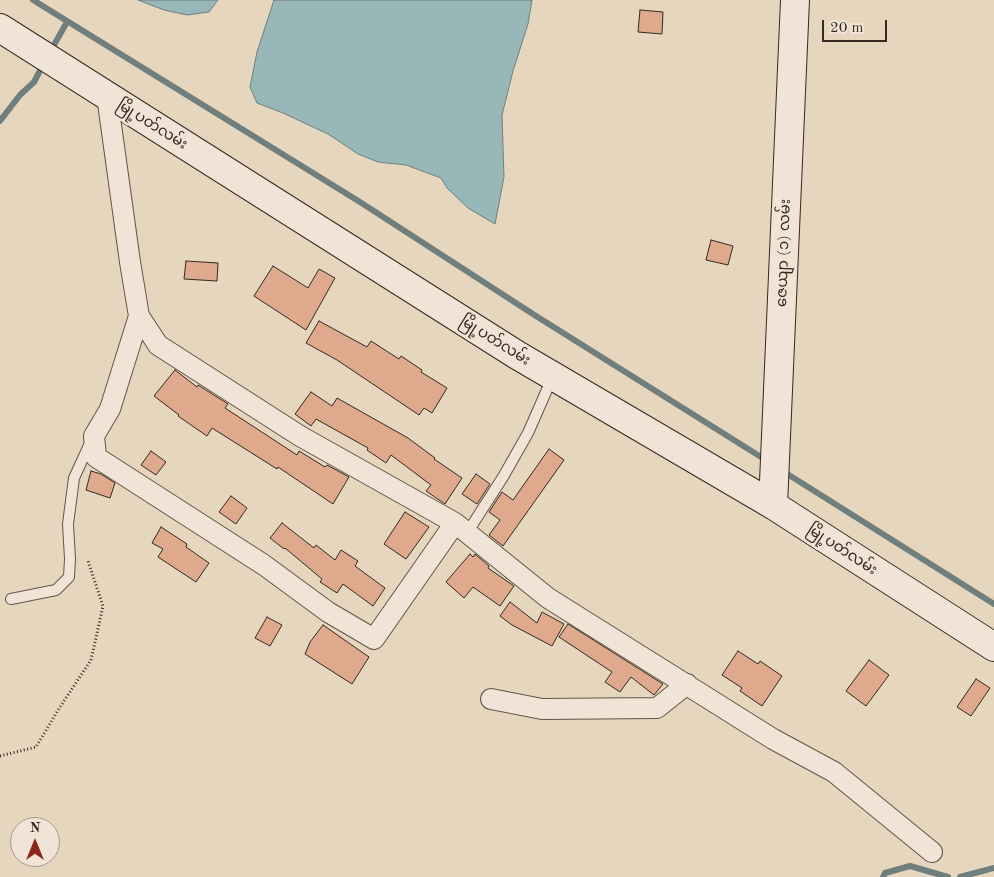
<!DOCTYPE html>
<html>
<head>
<meta charset="utf-8">
<style>
	body { margin:0 }
	#map { position:relative; width:994px; height:877px; overflow:hidden; background:#e6d6be; font-family:"Old Standard TT",serif }
	canvas { display:block }
	.north { position:absolute; left:10px; top:817px; width:50px; height:50px; box-sizing:border-box; background:#efe4d5; border:1px solid #a49a8d; border-radius:50%; rotate:0deg; font-size:14px; font-weight:700; line-height:20px; text-align:center; color:#342a21 }
	.north::after { content:''; display:block; margin:auto; width:18px; height:22px; background:#8f2418; clip-path:polygon(50% 0,100% 100%,50% 72%,0 100%) }
	.scale { position:absolute; left:822px; top:20px; width:65px; height:22px; box-sizing:border-box; border:2px solid #342a21; border-top:0; padding-left:6px; font-size:15px; line-height:18px; white-space:nowrap; color:#342a21; -webkit-text-stroke:4px #efe4d5; paint-order:stroke }
</style>
</head>
<body>
<div id="map">
<canvas width="994" height="877"></canvas>
<div class="north">N</div>
<div class="scale">20 m</div>
</div>
<script>
const c = document.querySelector('canvas').getContext('2d');
c.lineJoin = 'round';
function paint(path, color) { c.fillStyle = color; c.fill(path, 'evenodd'); }
const toPath = rows => new Path2D(rows.map(r => 'M' + r).join(''));
function stroke(path, color, width, dash) { c.strokeStyle = color; c.lineWidth = width; c.lineCap = dash ? 'butt' : 'round'; c.setLineDash(dash || []); c.stroke(path); }
function write(font, color, halo, rows, align = 'center') {
  c.font = font + ' "Old Standard TT","Noto Sans Myanmar",serif'; c.lineWidth = 5; c.setLineDash([]); c.textBaseline = 'middle'; c.strokeStyle = halo; c.fillStyle = color; for (const [text, x, y, turn = 0] of rows) {
    c.save(); c.translate(x, y); c.rotate((+turn || 0) * Math.PI / 180); c.textAlign = isNaN(turn) ? turn : align; if (halo) c.strokeText(text, 0, 0); c.fillText(text, 0, 0); c.restore();
  }
}
const water = toPath([
	[138,0,218,0,209,12,187,15,164,10,138,0],
	[274,0,532,0,528,24,513,71,502,115,504,177,495,224,468,208,447,188,441,178,406,165,378,162,358,154,328,134,283,113,257,103,250,87,257,52,274,0]
]);
paint(water, '#98b7b9');
stroke(water, '#707f7c', 1);
stroke(toPath([
	[33,0,360,202,536,316,769,462],
	[50,52,67,22],
	[0,121,20,95,34,82,44,63],
	[781,470,994,604],
	[883,877,885,873,910,866,948,877],
	[960,877,994,868]
]), '#707f7c', 6);
const building = toPath([
	[640,10,663,12,662,34,638,32,640,10],
	[711,240,733,246,728,265,706,260,711,240],
	[186,261,218,263,217,281,184,279,186,261],
	[273,266,308,288,319,269,335,278,306,330,254,296,273,266],
	[319,321,367,347,371,341,399,359,401,356,422,370,421,372,447,388,432,413,424,408,419,415,337,360,306,343,319,321],
	[175,370,197,387,198,385,228,404,225,408,297,455,299,451,325,467,327,465,349,477,333,504,278,467,277,469,212,428,207,436,178,416,179,415,154,396,175,370],
	[311,392,332,406,337,398,408,438,435,458,434,459,462,478,445,504,426,491,431,485,391,455,386,463,367,450,368,448,316,419,311,426,295,414,311,392],
	[549,449,564,460,503,546,489,535,500,520,489,512,502,492,513,500,549,449],
	[151,451,166,462,156,475,141,465,151,451],
	[91,471,101,474,115,483,110,498,86,490,91,471],
	[476,474,490,484,477,504,462,494,476,474],
	[231,496,247,508,236,524,219,512,231,496],
	[405,512,429,527,406,559,384,544,405,512],
	[282,523,314,548,316,545,335,560,341,550,358,561,355,566,385,588,373,606,343,584,337,593,320,582,322,579,285,548,284,549,270,538,282,523],
	[161,527,187,544,186,547,209,563,196,582,158,557,163,549,152,543,161,527],
	[470,554,473,557,475,554,489,566,488,568,514,586,500,606,473,587,464,598,446,582,470,554],
	[510,602,537,623,542,612,564,624,552,646,512,625,500,616,510,602],
	[267,617,282,625,270,646,255,638,267,617],
	[568,624,663,684,654,695,631,677,620,692,605,682,612,672,559,637,568,624],
	[323,625,369,657,352,684,305,654,310,642,323,625],
	[738,651,758,664,760,661,782,676,762,706,740,691,742,688,722,675,738,651],
	[869,660,889,675,866,706,846,691,869,660],
	[976,679,990,688,971,716,957,707,976,679]
]);
paint(building, '#dea98c');
stroke(building, '#342a21', 1);
const lane = toPath([
	[467,533,503,477,528,433,553,376],
	[11,599,56,590,69,577,70,559,68,524,74,478,91,441]
]);
const street = toPath([
	[107,96,130,262,139,316,110,409,94,436,96,457,264,565,328,612,374,639,455,523],
	[139,316,158,345,300,436,455,523,548,598,773,739,834,772,932,852],
	[491,699,542,709,657,708,687,684]
]);
const secondary = toPath([
	[0,28,517,355,773,505,994,647],
	[773,505,795,0]
]);
stroke(lane, '#605548', 12);
stroke(street, '#605548', 22);
stroke(secondary, '#342a21', 30);
stroke(toPath([
	[0,756,36,747,60,707,91,660,103,606,88,561,86,561]
]), '#342a21', 3, [1, 2.5]);
stroke(lane, '#efe4d5', 10);
stroke(street, '#efe4d5', 20);
stroke(secondary, '#efe4d5', 28);
write('15px', '#342a21', '#efe4d5', [
	["မြို့ပတ်လမ်း",152,125,32],
	["ဇေယျာ (၁) လမ်း",784,253,-88],
	["မြို့ပတ်လမ်း",495,341,32],
	["မြို့ပတ်လမ်း",842,550,33]
]);
</script>
</body>
</html>
